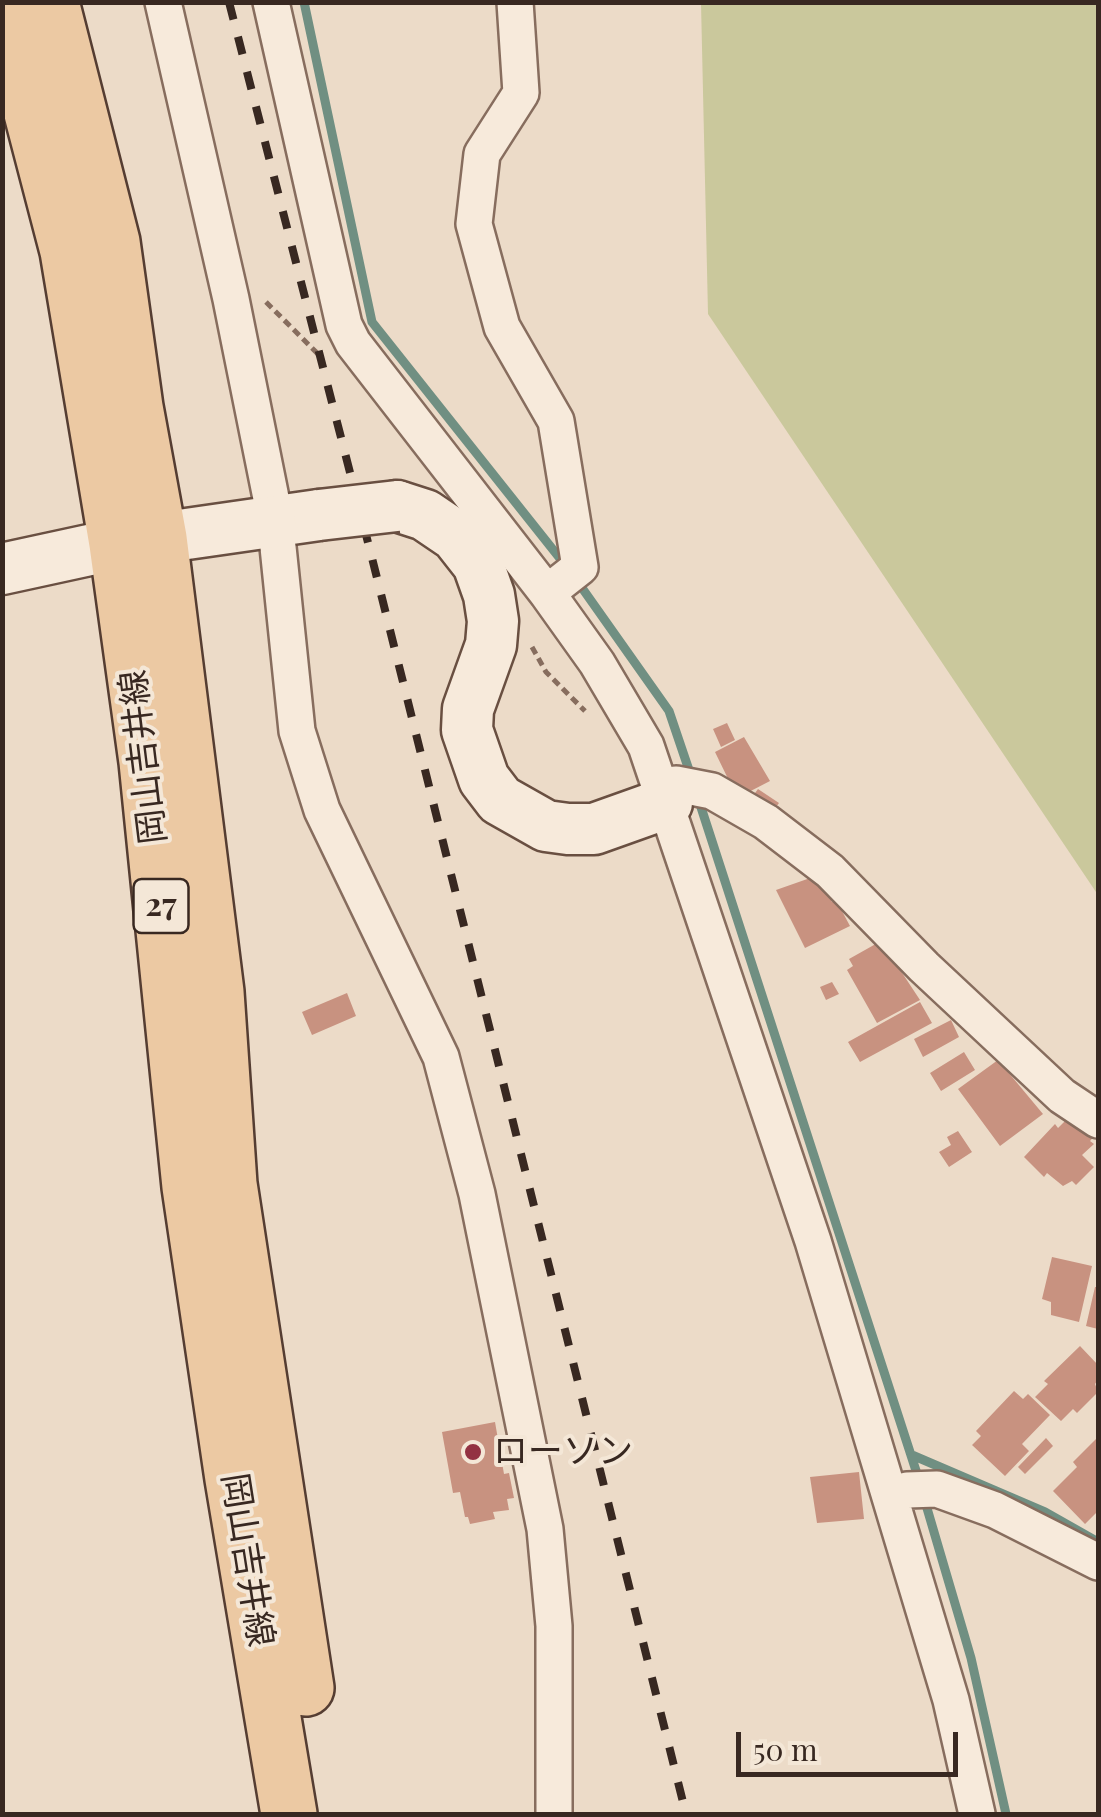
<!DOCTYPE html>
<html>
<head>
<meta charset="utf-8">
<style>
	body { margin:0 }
	#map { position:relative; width:1101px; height:1817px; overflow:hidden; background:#ecdbc8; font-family:"Playfair Display",serif }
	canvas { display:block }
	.frame { position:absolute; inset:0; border:5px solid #382821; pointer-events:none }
	.scale { position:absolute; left:736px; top:1732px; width:222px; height:45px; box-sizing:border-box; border:5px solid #382821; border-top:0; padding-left:12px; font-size:30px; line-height:35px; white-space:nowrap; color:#382821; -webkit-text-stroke:8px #f4e7d7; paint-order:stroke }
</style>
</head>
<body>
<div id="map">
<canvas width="1101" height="1817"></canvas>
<div class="frame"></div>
<div class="scale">50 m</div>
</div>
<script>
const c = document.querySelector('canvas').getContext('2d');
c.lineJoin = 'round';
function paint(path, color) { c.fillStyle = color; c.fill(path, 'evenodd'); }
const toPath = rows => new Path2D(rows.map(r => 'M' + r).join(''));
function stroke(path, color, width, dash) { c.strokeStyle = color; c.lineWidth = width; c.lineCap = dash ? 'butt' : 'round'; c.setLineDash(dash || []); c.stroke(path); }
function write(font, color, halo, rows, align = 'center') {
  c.font = font + ' "Playfair Display","Noto Sans JP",serif'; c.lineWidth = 8; c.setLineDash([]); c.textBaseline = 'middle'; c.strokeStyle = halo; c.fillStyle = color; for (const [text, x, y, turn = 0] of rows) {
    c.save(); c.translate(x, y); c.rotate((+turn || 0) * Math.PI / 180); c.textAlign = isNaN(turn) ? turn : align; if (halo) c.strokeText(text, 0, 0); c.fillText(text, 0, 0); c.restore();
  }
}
paint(toPath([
	[701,3,1098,3,1098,895,708,314]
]), '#cac89c');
stroke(toPath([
	[304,2,372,322,566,566],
	[575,578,669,711,692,779],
	[698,798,920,1483],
	[912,1455,1045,1512,1098,1542],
	[924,1498,971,1658,1006,1814]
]), '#708f82', 9);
paint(toPath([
	[727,723,735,740,721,747,713,729],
	[744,737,770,781,741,796,734,791,715,752],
	[758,789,779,803,770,815,749,801],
	[813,877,817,886,823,883,832,902,836,900,850,926,805,948,776,890],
	[881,941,920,1000,877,1023,847,970,853,966,849,959],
	[832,982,839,994,826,1000,820,987],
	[347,993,356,1016,312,1035,302,1012],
	[920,1002,932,1023,860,1062,848,1042],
	[951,1020,959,1037,923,1057,914,1039],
	[964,1052,975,1070,941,1091,930,1073],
	[998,1060,1043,1114,1000,1146,958,1089],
	[1071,1115,1098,1132,1090,1141,1094,1144,1082,1155,1094,1167,1076,1185,1072,1181,1063,1186,1047,1173,1044,1177,1024,1157,1055,1124,1058,1128],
	[958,1131,972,1152,949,1167,939,1152,951,1145,947,1137],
	[1052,1257,1092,1266,1079,1322,1051,1315,1051,1302,1042,1299],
	[1095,1287,1098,1287,1098,1329,1086,1326],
	[1080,1346,1098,1365,1098,1380,1095,1384,1098,1392,1077,1413,1073,1409,1061,1421,1035,1397,1048,1384,1044,1381],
	[1014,1391,1023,1399,1028,1394,1050,1415,1022,1444,1029,1451,1005,1476,972,1445,981,1436,976,1431],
	[495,1422,504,1474,509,1473,514,1498,507,1499,509,1510,493,1512,495,1519,470,1524,468,1517,465,1517,460,1492,453,1493,442,1432],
	[1098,1437,1098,1511,1085,1524,1053,1491,1077,1467,1073,1462],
	[1046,1438,1053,1446,1025,1474,1018,1467],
	[859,1472,864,1519,817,1523,810,1477]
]), '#c89280');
const street = toPath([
	[163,2,231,299,271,498],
	[271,2,344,325,353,343,547,593,597,663,646,746,813,1241,951,1700,977,1814],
	[515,2,521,93,482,154,474,224,502,327,556,421,580,567,547,593],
	[278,547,297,731,322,810,441,1057,477,1194,545,1529,554,1626,554,1814],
	[661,787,676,784,712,791,766,822,830,871,924,967,1062,1096,1098,1120],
	[890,1495,907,1490,937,1489,995,1510,1098,1562]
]);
const secondary = toPath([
	[397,506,425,515,456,536,478,564,489,595,493,621,491,645,468,709,467,730,484,779,500,800,546,826,568,829,594,829,667,803],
	[2,569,117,544,319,515]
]);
const primary = toPath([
	[3,2,68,251,117,544,147,762,190,1187,233,1479,289,1814],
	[51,2,112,242,135,407,159,538,216,992,229,1184,306,1688]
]);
stroke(street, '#876d5e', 40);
stroke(secondary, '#694f41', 55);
stroke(primary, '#553d32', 60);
stroke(toPath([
	[266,302,322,358],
	[532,647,546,672,585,711]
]), '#876d5e', 5, [8, 5]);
stroke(street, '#f7eadb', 35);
stroke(secondary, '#f7eadb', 50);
stroke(primary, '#ecc9a3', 55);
stroke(toPath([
	[229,2,372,558,686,1814]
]), '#382821', 8, [18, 18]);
const secondaryBridge = toPath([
	[319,515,397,506]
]);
stroke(secondaryBridge, '#694f41', 55, []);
stroke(secondaryBridge, '#f7eadb', 50);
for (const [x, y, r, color] of [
	[473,1452,10,"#933242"]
]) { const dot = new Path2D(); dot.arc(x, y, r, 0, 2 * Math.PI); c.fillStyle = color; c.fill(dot); stroke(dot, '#f4e7d7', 4); }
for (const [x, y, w] of [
	[161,906,55]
]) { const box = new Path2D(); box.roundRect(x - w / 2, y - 27, w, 54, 8); c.fillStyle = '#f4e7d7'; c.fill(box); stroke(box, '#382821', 2.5); }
write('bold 32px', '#382821', null, [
	["27",161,906]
]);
write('35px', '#382821', '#f4e7d7', [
	["岡山吉井線",144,757,-97],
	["岡山吉井線",247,1560,81]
]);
write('35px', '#382821', '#f4e7d7', [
	["ローソン",493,1452]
], 'left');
</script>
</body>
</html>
